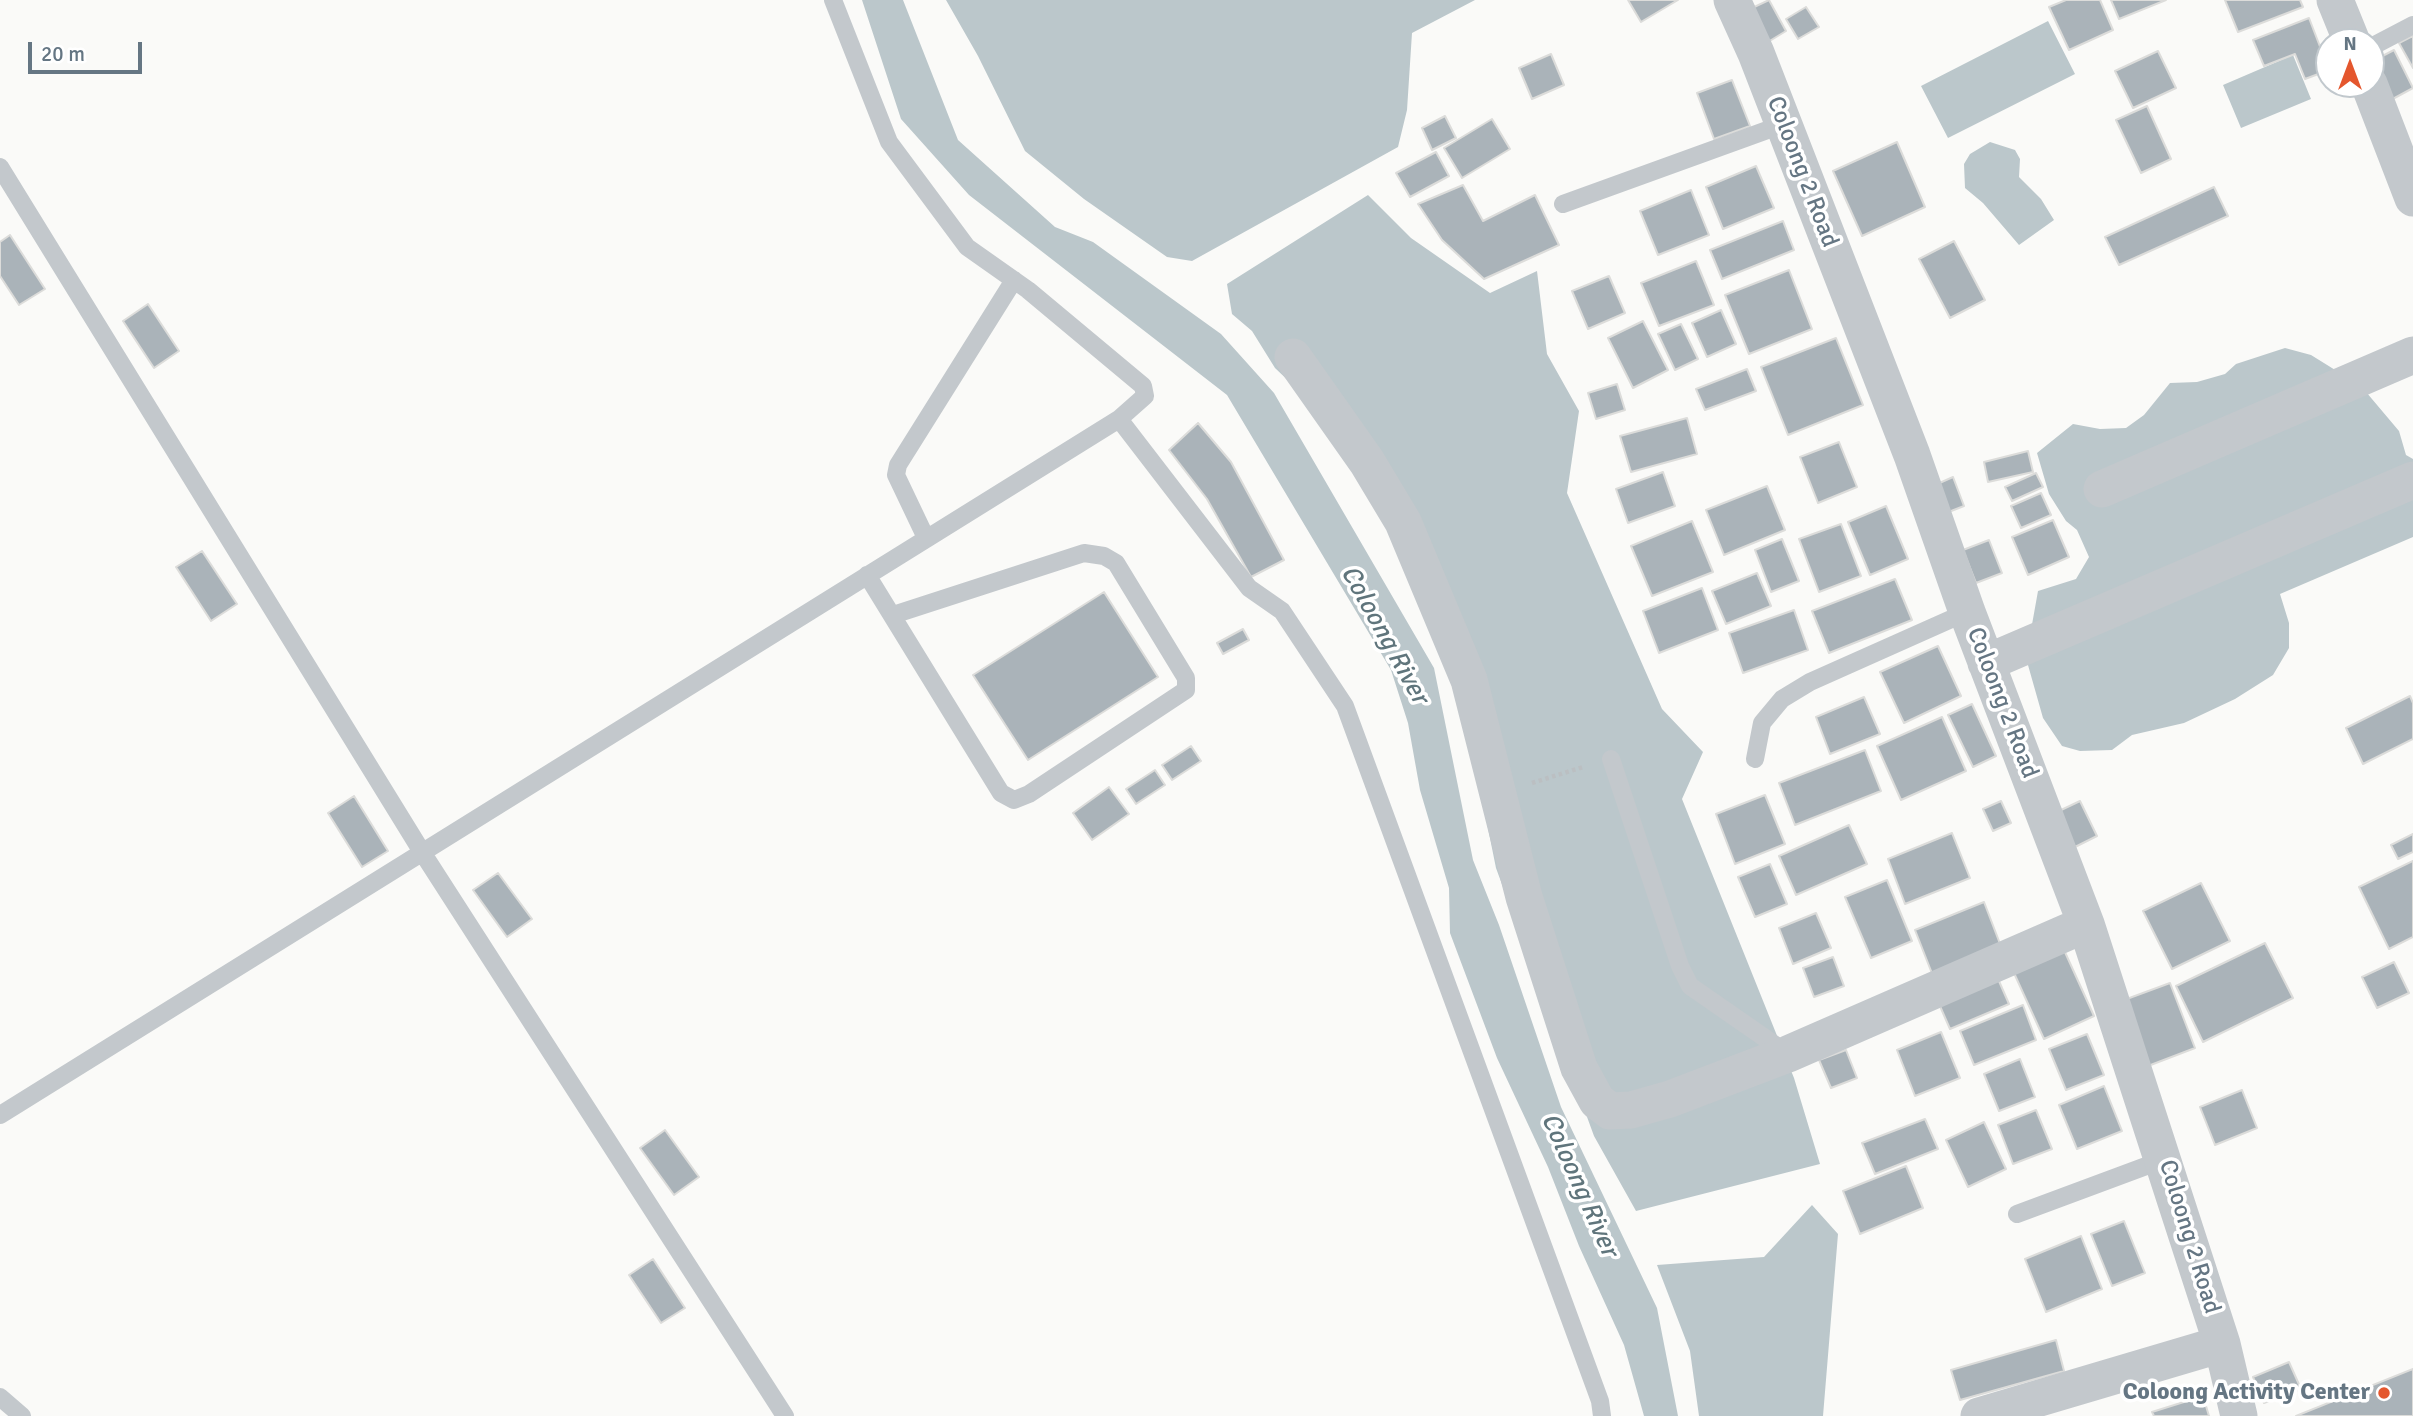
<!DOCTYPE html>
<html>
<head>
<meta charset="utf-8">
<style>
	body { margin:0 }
	#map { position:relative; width:2413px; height:1416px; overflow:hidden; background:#fafaf8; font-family:Signika,sans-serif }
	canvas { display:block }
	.north { position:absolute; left:2315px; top:28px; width:70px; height:70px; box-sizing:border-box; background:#fff; border:2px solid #c1c8cd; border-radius:50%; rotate:0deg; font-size:19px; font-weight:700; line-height:28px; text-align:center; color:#657683 }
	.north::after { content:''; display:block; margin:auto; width:24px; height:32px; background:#e4572e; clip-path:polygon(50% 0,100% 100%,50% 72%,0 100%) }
	.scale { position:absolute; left:28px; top:42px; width:114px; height:32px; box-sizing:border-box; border:4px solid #657683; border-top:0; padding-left:9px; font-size:21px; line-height:24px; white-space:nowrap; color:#657683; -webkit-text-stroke:5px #fff; paint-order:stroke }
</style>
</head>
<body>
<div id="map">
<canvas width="2413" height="1416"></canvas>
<div class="north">N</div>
<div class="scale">20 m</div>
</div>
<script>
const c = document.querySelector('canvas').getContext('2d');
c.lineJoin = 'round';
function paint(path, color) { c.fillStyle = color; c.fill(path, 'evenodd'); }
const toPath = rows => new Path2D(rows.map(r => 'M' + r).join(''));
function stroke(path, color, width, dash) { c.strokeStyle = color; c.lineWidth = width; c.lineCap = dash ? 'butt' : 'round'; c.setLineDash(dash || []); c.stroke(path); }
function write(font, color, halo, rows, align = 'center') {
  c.font = font + ' Signika,sans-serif'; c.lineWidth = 7; c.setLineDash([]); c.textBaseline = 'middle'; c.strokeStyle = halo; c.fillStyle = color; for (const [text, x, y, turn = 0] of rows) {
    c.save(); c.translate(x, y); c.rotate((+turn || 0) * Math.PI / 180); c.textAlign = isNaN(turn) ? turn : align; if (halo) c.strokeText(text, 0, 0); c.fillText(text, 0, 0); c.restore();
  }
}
paint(toPath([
	[862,0,903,0,958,140,1055,227,1093,242,1221,334,1274,393,1434,668,1473,860,1499,925,1561,1107,1657,1308,1678,1416,1644,1416,1624,1345,1579,1246,1548,1167,1497,1058,1450,933,1449,888,1420,790,1408,723,1391,670,1227,395,969,195,901,119],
	[946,0,1475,0,1412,33,1407,110,1398,147,1192,261,1167,257,1084,199,1025,151,978,56],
	[2048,21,2075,74,1948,138,1921,86],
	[2293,55,2311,99,2241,128,2223,85],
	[1990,142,2015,150,2020,159,2019,177,2041,199,2054,220,2019,245,1983,203,1965,188,1964,164,1970,154],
	[1368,195,1411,238,1490,293,1537,271,1547,354,1579,411,1567,493,1662,709,1703,752,1682,799,1794,1078,1820,1164,1636,1211,1594,1136,1496,868,1455,664,1419,585,1317,408,1275,368,1252,331,1232,314,1227,284],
	[2285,348,2311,355,2361,386,2399,431,2406,455,2413,459,2413,537,2280,594,2289,623,2289,648,2273,675,2235,699,2184,723,2132,735,2112,750,2080,751,2062,746,2043,718,2026,658,2038,591,2076,579,2089,557,2077,530,2066,521,2049,494,2037,453,2073,424,2100,429,2126,428,2144,415,2170,383,2197,382,2225,374,2236,364],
	[1812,1205,1838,1234,1823,1416,1699,1416,1690,1351,1657,1265,1764,1257]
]), '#bbc7cb');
const building = toPath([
	[1628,0,1678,0,1641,22,1628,0],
	[1769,0,1786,31,1768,42,1750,9,1769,0],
	[2066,0,2100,0,2113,30,2069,50,2049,7,2066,0],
	[2111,0,2166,0,2119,19,2111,0],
	[2225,0,2300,0,2303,7,2238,32,2225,0],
	[1806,7,1819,27,1798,39,1786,19,1806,7],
	[2309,18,2329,70,2305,79,2295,54,2264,66,2253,40,2309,18],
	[2413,36,2413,68,2399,43,2413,36],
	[2394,50,2413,88,2389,101,2371,62,2394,50],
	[2158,51,2176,88,2133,108,2115,71,2158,51],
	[1551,54,1564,85,1532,99,1519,68,1551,54],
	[1732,80,1750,126,1714,139,1697,93,1732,80],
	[2147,106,2171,159,2141,173,2116,120,2147,106],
	[1445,116,1456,138,1432,150,1422,128,1445,116],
	[1492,119,1510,149,1462,178,1444,148,1492,119],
	[1897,142,1925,207,1862,236,1833,171,1897,142],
	[1436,152,1449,176,1410,197,1396,173,1436,152],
	[1756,166,1774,208,1723,229,1706,187,1756,166],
	[1463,185,1483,221,1535,195,1559,245,1484,279,1442,240,1418,204,1463,185],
	[2214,187,2228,216,2119,265,2105,237,2214,187],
	[1691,190,1709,235,1658,255,1640,211,1691,190],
	[1783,221,1794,250,1722,279,1710,250,1783,221],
	[10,235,45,289,19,305,0,276,0,242,10,235],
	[1954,241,1985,300,1950,318,1919,259,1954,241],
	[1696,261,1714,305,1659,326,1641,283,1696,261],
	[1789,270,1812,329,1749,354,1725,295,1789,270],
	[1609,276,1625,313,1588,329,1572,291,1609,276],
	[148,304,179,351,154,368,123,321,148,304],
	[1721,310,1736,344,1707,357,1692,323,1721,310],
	[1643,321,1668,370,1633,388,1608,338,1643,321],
	[1681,324,1698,359,1675,370,1658,334,1681,324],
	[1836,338,1863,405,1788,435,1761,367,1836,338],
	[1747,369,1756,391,1705,410,1696,389,1747,369],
	[1617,384,1625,410,1596,419,1588,393,1617,384],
	[1687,418,1697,454,1631,472,1620,436,1687,418],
	[1198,423,1231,462,1284,560,1251,577,1207,499,1169,450,1198,423],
	[1839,442,1857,487,1818,503,1800,457,1839,442],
	[2028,451,2033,472,1988,482,1984,462,2028,451],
	[1663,472,1675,506,1628,523,1616,489,1663,472],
	[2036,473,2043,487,2012,501,2005,487,2036,473],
	[1953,477,1964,506,1946,513,1935,485,1953,477],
	[1767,486,1785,530,1724,555,1706,510,1767,486],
	[2041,493,2051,515,2021,528,2011,506,2041,493],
	[1886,506,1908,559,1870,575,1848,522,1886,506],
	[2053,520,2069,557,2028,575,2012,537,2053,520],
	[1692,521,1713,572,1652,596,1631,546,1692,521],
	[1841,524,1861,576,1819,592,1799,539,1841,524],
	[1782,539,1799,581,1771,592,1755,550,1782,539],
	[1989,540,2002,573,1976,583,1963,550,1989,540],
	[202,551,237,604,211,621,176,567,202,551],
	[1757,573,1771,606,1726,624,1712,591,1757,573],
	[1895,579,1912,620,1829,653,1812,611,1895,579],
	[1702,588,1718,630,1659,653,1643,611,1702,588],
	[1104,592,1158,677,1028,760,973,675,1104,592],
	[1794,610,1808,650,1743,673,1729,633,1794,610],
	[1243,629,1249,640,1223,654,1217,643,1243,629],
	[1938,646,1961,696,1904,723,1880,672,1938,646],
	[2410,696,2413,703,2413,739,2363,764,2346,728,2410,696],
	[1864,697,1880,734,1830,754,1816,717,1864,697],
	[1972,704,1996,756,1973,767,1948,715,1972,704],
	[1942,717,1966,771,1901,800,1877,746,1942,717],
	[1191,746,1201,761,1172,780,1162,765,1191,746],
	[1865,750,1881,791,1795,825,1779,783,1865,750],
	[1155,770,1165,785,1136,804,1126,789,1155,770],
	[1109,787,1129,814,1092,840,1073,813,1109,787],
	[1765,795,1785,844,1735,864,1716,814,1765,795],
	[354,796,388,851,362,867,328,813,354,796],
	[2001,801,2011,823,1993,831,1983,809,2001,801],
	[2080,801,2097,836,2075,847,2057,812,2080,801],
	[1849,825,1867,864,1796,895,1779,856,1849,825],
	[1952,833,1970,878,1905,904,1888,859,1952,833],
	[2413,834,2413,852,2398,859,2391,845,2413,834],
	[2413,861,2413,937,2389,949,2359,887,2413,861],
	[1770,864,1787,904,1755,917,1738,877,1770,864],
	[498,873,532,919,507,937,473,890,498,873],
	[1887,880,1912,941,1871,958,1845,897,1887,880],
	[2201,883,2230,941,2172,969,2143,911,2201,883],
	[1984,902,2002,949,1933,976,1915,930,1984,902],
	[1816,913,1831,948,1793,964,1779,928,1816,913],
	[2265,943,2293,998,2203,1042,2176,986,2265,943],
	[2064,950,2094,1016,2044,1039,2014,973,2064,950],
	[1833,957,1844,986,1814,997,1803,968,1833,957],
	[2394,962,2409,993,2377,1008,2362,977,2394,962],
	[1995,972,2009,1004,1950,1029,1936,997,1995,972],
	[2170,983,2195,1048,2148,1066,2124,1000,2170,983],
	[2023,1005,2036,1040,1974,1065,1960,1031,2023,1005],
	[1941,1032,1960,1078,1915,1096,1897,1050,1941,1032],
	[2087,1034,2104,1075,2066,1090,2049,1049,2087,1034],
	[1846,1050,1857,1078,1831,1088,1819,1060,1846,1050],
	[2020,1059,2035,1097,1999,1111,1984,1074,2020,1059],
	[2104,1086,2122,1131,2077,1149,2059,1105,2104,1086],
	[2242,1090,2257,1128,2215,1145,2200,1107,2242,1090],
	[2036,1110,2052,1149,2013,1164,1998,1125,2036,1110],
	[1925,1119,1938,1149,1875,1174,1862,1143,1925,1119],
	[1984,1122,2006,1169,1968,1187,1946,1140,1984,1122],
	[665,1130,699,1177,674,1195,640,1148,665,1130],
	[1906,1166,1923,1208,1860,1234,1843,1191,1906,1166],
	[2124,1221,2145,1273,2112,1286,2091,1234,2124,1221],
	[2081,1236,2102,1289,2046,1312,2025,1259,2081,1236],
	[653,1259,685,1308,661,1323,629,1275,653,1259],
	[2056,1340,2064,1371,1960,1400,1951,1370,2056,1340],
	[2289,1362,2301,1389,2264,1403,2253,1377,2289,1362],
	[2413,1369,2413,1416,2296,1416,2413,1369],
	[2203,1396,2209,1416,2154,1416,2152,1412,2203,1396]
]);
paint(building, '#aab3b9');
stroke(building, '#dcdcda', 2);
stroke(toPath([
	[1532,783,1583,767]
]), '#bbbfc2', 4.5, [3.5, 3.5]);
stroke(toPath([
	[2371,47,2413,25],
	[0,167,422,852,785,1416],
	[1563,204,1784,124],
	[1119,419,1249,588,1282,611,1345,706,1600,1401,1602,1416],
	[926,538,896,475,898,465,1014,280],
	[867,575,1001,793,1014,800,1029,794,1186,690,1186,678,1116,563,1104,556,1084,553,893,615],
	[1611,759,1680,966,1690,986,1788,1054],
	[1755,759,1762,723,1782,699,1810,682,1967,612],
	[0,1115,1119,419,1145,396,1143,386,1028,290,967,247,889,142,833,0],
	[2017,1214,2165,1159],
	[0,1397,22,1416]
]), '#c3c8cc', 18);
stroke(toPath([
	[1732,0,1756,53,1912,455,1967,612,2086,924,2222,1344,2239,1416],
	[2335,0,2352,42],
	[2369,84,2413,198],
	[1293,357,1367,462,1403,522,1469,680,1524,897,1579,1068,1597,1101,1610,1111,1631,1110,1670,1099,1788,1054,2086,924],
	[2102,489,2413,355],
	[1986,663,2413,480],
	[1979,1416,2222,1344]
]), '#c3c8cc', 37);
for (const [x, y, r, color] of [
	[2384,1393,7,"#e4572e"]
]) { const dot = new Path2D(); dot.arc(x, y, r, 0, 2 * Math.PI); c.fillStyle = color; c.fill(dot); stroke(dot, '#fff', 2.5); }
write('24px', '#657683', '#fff', [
	["Coloong 2 Road",1802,172,69],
	["Coloong 2 Road",2002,703,69],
	["Coloong 2 Road",2189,1237,73]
]);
write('bold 24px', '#657683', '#fff', [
	["Coloong Activity Center",2370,1393]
], 'right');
write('italic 26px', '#60757c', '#fff', [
	["Coloong River",1384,635,61],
	["Coloong River",1579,1185,66]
]);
</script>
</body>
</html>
